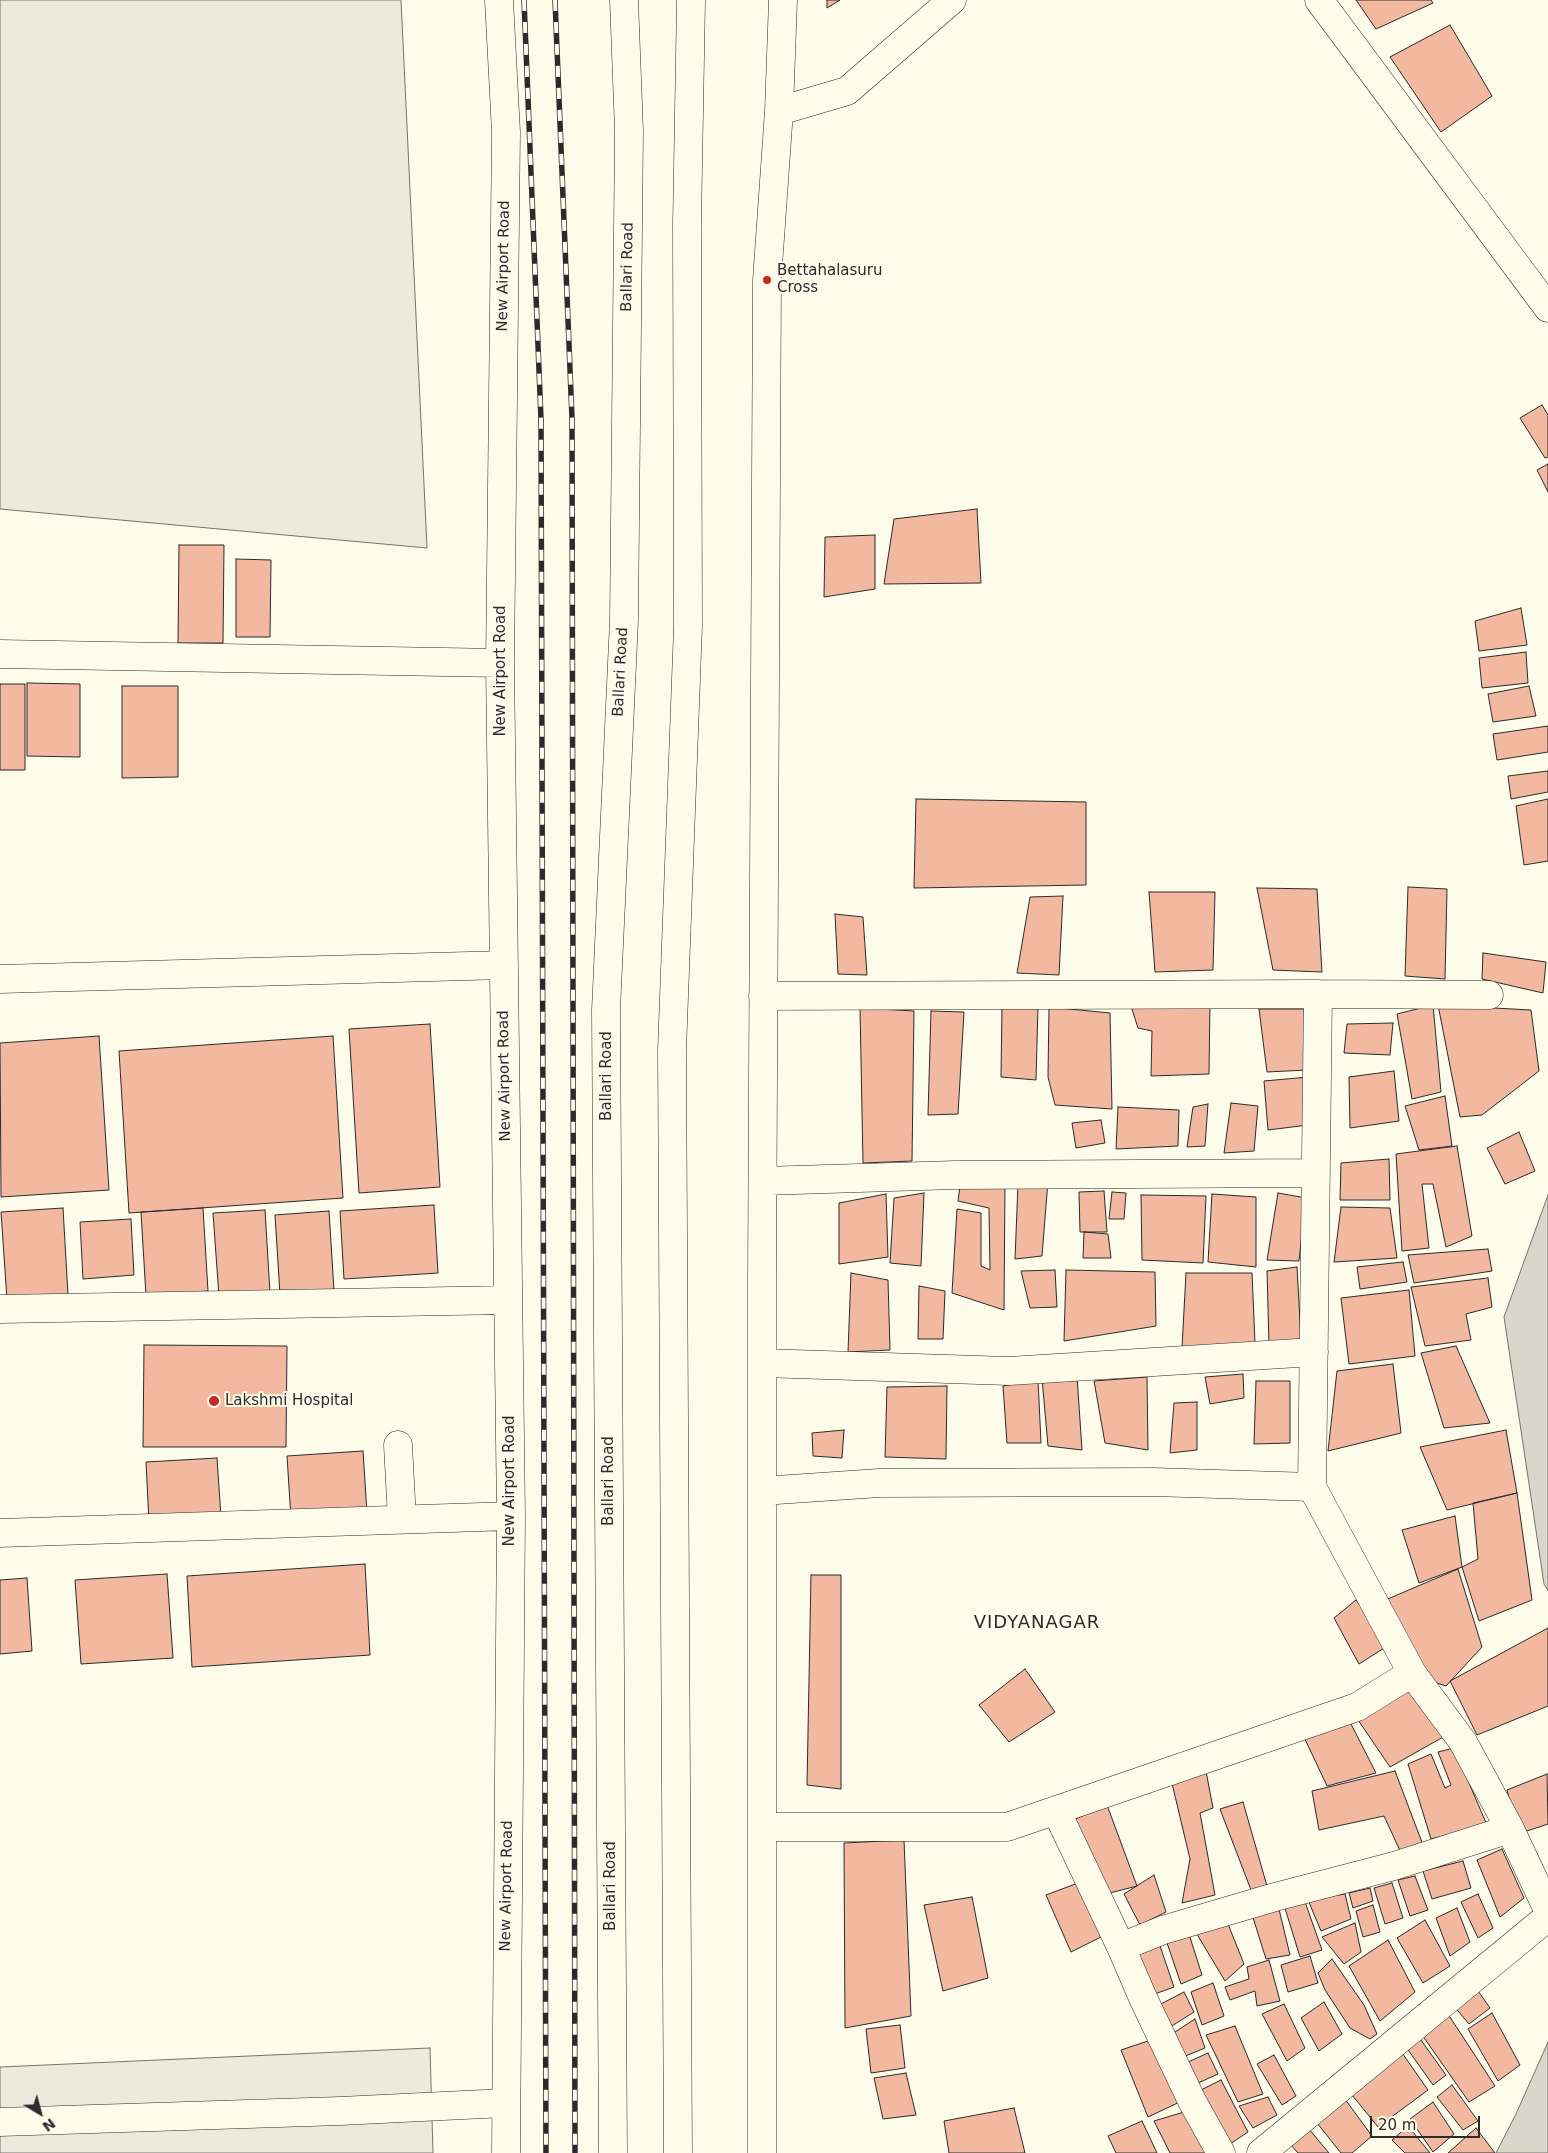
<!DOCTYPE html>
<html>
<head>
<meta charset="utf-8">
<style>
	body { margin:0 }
	#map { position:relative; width:1548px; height:2153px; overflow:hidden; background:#fdfbea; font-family:"DejaVu Sans",sans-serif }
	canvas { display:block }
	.north { position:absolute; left:15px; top:2088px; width:50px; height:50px; -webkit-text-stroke:4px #fdfbea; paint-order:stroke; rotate:143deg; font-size:14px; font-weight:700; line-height:20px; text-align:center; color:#2b2b2b }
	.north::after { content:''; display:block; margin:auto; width:18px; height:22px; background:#2b2b2b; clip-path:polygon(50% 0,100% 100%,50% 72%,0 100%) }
	.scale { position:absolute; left:1370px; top:2116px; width:110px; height:22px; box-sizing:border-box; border:2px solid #2b2b2b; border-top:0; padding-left:6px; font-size:15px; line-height:18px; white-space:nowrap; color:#2b2b2b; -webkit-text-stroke:4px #fdfbea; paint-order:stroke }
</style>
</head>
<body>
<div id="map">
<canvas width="1548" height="2153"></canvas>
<div class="north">N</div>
<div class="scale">20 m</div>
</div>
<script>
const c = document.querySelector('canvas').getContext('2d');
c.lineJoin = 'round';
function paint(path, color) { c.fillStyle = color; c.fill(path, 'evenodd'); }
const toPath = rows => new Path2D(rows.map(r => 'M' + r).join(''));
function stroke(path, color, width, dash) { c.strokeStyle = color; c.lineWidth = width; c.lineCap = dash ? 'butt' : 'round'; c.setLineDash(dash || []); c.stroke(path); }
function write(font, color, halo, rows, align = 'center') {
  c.font = font + ' "DejaVu Sans",sans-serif'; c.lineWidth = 4; c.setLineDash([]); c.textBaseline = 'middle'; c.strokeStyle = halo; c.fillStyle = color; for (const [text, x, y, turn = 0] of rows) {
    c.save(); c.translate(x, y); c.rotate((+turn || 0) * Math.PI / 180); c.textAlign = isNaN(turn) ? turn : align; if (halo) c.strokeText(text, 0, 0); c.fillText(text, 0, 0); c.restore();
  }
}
const green = toPath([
	[0,0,401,0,427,548,0,509,0,0],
	[430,2048,433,2153,0,2153,0,2067,430,2048]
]);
paint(green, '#ecebdb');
stroke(green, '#74746e', 1);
const water = toPath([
	[1548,1195,1548,1591,1544,1584,1504,1317,1548,1195],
	[1548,2042,1548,2153,1496,2153,1516,2114,1548,2042]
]);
paint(water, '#d8d7c9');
stroke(water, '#74746e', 1);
const building = toPath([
	[827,0,840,0,827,8,827,0],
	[1356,0,1431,0,1433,3,1376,29,1356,0],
	[1450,25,1492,96,1441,132,1390,57,1450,25],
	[1542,405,1548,415,1548,457,1545,458,1520,418,1542,405],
	[1548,464,1548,492,1537,470,1548,464],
	[977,509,981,583,884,584,894,519,977,509],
	[875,535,875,589,824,597,825,537,875,535],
	[179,545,224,545,223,643,178,643,179,545],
	[236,559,271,560,270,637,236,637,236,559],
	[1521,608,1527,645,1479,651,1475,621,1521,608],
	[1526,652,1528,683,1482,688,1479,658,1526,652],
	[27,683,80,684,80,757,27,756,27,683],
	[0,684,25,684,25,770,0,770,0,684],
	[122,686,178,686,178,777,122,778,122,686],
	[1529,686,1536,716,1493,722,1488,694,1529,686],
	[1548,726,1548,752,1497,760,1493,734,1548,726],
	[1548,771,1548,792,1511,799,1508,776,1548,771],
	[916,799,1086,802,1086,885,914,888,916,799],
	[1548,799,1548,861,1524,865,1516,806,1548,799],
	[1408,887,1447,889,1445,979,1405,976,1408,887],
	[1257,888,1317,889,1322,972,1273,970,1257,888],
	[1149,892,1215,892,1213,970,1155,972,1149,892],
	[1063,896,1059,975,1017,973,1030,897,1063,896],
	[835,914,863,917,867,975,838,974,835,914],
	[1483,953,1546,962,1543,993,1482,979,1483,953],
	[1210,1001,1209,1074,1151,1076,1152,1031,1138,1028,1130,1003,1210,1001],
	[1433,1005,1441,1092,1412,1099,1397,1014,1433,1005],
	[1438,1005,1531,1010,1539,1071,1482,1115,1460,1117,1438,1005],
	[1002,1006,1038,1006,1036,1080,1001,1077,1002,1006],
	[1049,1007,1110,1013,1112,1109,1055,1105,1048,1077,1049,1007],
	[860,1008,914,1011,912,1161,863,1163,860,1008],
	[1259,1009,1304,1009,1307,1070,1267,1072,1259,1009],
	[931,1011,964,1012,958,1114,928,1115,931,1011],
	[1393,1023,1390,1055,1344,1053,1347,1024,1393,1023],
	[430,1024,440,1187,359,1193,349,1029,430,1024],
	[99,1036,109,1190,1,1197,0,1043,99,1036],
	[333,1036,343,1198,129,1213,119,1051,333,1036],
	[1394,1071,1399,1121,1350,1128,1349,1077,1394,1071],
	[1309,1077,1308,1125,1268,1130,1264,1081,1309,1077],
	[1445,1096,1452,1146,1419,1150,1405,1106,1445,1096],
	[1231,1103,1258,1106,1254,1151,1224,1153,1231,1103],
	[1208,1104,1205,1146,1187,1147,1193,1107,1208,1104],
	[1118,1107,1179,1110,1178,1146,1116,1149,1118,1107],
	[1101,1120,1105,1143,1076,1148,1072,1123,1101,1120],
	[1519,1132,1535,1171,1505,1184,1487,1148,1519,1132],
	[1457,1146,1472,1236,1446,1247,1433,1184,1422,1184,1429,1248,1402,1251,1396,1154,1457,1146],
	[1389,1159,1390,1200,1340,1200,1341,1163,1389,1159],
	[1048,1181,1042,1256,1015,1259,1018,1184,1048,1181],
	[1005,1183,1004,1310,952,1293,957,1209,981,1213,981,1266,990,1270,989,1208,958,1201,960,1186,1005,1183],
	[1104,1191,1107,1232,1080,1232,1079,1192,1104,1191],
	[1112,1192,1126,1193,1124,1219,1109,1219,1112,1192],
	[924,1193,921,1266,890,1263,894,1198,924,1193],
	[1278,1193,1306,1198,1299,1261,1267,1260,1278,1193],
	[886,1194,888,1257,839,1264,839,1203,886,1194],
	[1212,1194,1256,1197,1256,1267,1208,1262,1212,1194],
	[1141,1195,1206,1196,1203,1263,1142,1260,1141,1195],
	[434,1205,438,1273,344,1279,340,1211,434,1205],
	[1341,1207,1390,1208,1397,1258,1334,1262,1341,1207],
	[63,1208,68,1295,7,1300,1,1212,63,1208],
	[203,1208,208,1291,146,1296,141,1212,203,1208],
	[265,1210,270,1293,219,1297,213,1213,265,1210],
	[329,1211,334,1291,280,1295,275,1215,329,1211],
	[131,1219,134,1275,83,1279,80,1222,131,1219],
	[1084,1232,1108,1234,1111,1258,1083,1258,1084,1232],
	[1488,1249,1492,1271,1414,1283,1408,1255,1488,1249],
	[1403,1262,1407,1282,1360,1289,1357,1267,1403,1262],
	[1297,1267,1301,1340,1269,1344,1267,1271,1297,1267],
	[1055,1270,1057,1307,1030,1308,1021,1271,1055,1270],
	[1066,1270,1155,1272,1156,1326,1064,1341,1066,1270],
	[851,1273,888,1280,890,1350,848,1352,851,1273],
	[1186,1273,1252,1273,1255,1343,1182,1348,1186,1273],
	[1488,1278,1492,1307,1466,1314,1471,1340,1425,1346,1411,1287,1488,1278],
	[919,1286,945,1291,943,1339,918,1339,919,1286],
	[1409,1290,1415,1356,1349,1364,1341,1298,1409,1290],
	[144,1345,287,1346,286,1447,143,1447,144,1345],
	[1456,1346,1490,1423,1444,1428,1421,1353,1456,1346],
	[1393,1364,1401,1433,1328,1451,1337,1371,1393,1364],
	[1243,1374,1244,1398,1210,1404,1205,1377,1243,1374],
	[1077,1376,1082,1450,1048,1446,1042,1378,1077,1376],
	[1147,1377,1148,1450,1105,1443,1094,1381,1147,1377],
	[1038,1379,1041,1443,1007,1443,1003,1386,1038,1379],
	[1256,1381,1290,1381,1290,1443,1254,1444,1256,1381],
	[947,1386,946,1459,885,1457,887,1387,947,1386],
	[1197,1402,1197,1450,1170,1453,1174,1403,1197,1402],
	[844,1430,842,1458,813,1456,812,1433,844,1430],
	[1506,1430,1517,1493,1447,1510,1420,1447,1506,1430],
	[363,1451,367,1513,291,1519,287,1456,363,1451],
	[217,1458,221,1517,149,1522,146,1462,217,1458],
	[1517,1493,1532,1600,1479,1621,1462,1567,1478,1559,1473,1503,1517,1493],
	[1455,1516,1462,1567,1419,1583,1402,1530,1455,1516],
	[365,1564,370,1655,192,1667,187,1576,365,1564],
	[1458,1569,1482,1647,1446,1686,1421,1678,1383,1601,1458,1569],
	[167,1574,173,1658,81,1664,75,1580,167,1574],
	[811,1575,841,1575,841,1789,807,1785,811,1575],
	[27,1578,32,1651,0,1654,0,1580,27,1578],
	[1356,1600,1389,1645,1359,1664,1334,1618,1356,1600],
	[1548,1628,1548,1706,1477,1735,1450,1681,1548,1628],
	[1025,1669,1055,1712,1009,1742,979,1705,1025,1669],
	[1403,1683,1445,1736,1390,1767,1354,1714,1403,1683],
	[1349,1720,1376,1773,1327,1786,1303,1735,1349,1720],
	[1454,1748,1487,1825,1431,1839,1408,1764,1431,1754,1445,1788,1451,1785,1438,1752,1454,1748],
	[1205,1766,1213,1808,1200,1813,1215,1895,1182,1903,1190,1859,1170,1775,1205,1766],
	[1395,1771,1423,1845,1402,1855,1384,1816,1319,1830,1312,1791,1395,1771],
	[1547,1774,1548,1824,1518,1834,1507,1790,1547,1774],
	[1243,1802,1267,1886,1251,1890,1220,1809,1243,1802],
	[1107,1805,1137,1886,1106,1894,1073,1820,1107,1805],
	[904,1840,911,2016,845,2028,844,1843,904,1840],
	[1502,1849,1524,1898,1500,1917,1477,1860,1502,1849],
	[1463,1861,1471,1888,1432,1899,1423,1871,1463,1861],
	[1154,1875,1166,1912,1140,1925,1124,1894,1154,1875],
	[1415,1876,1428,1910,1410,1916,1398,1880,1415,1876],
	[1078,1883,1101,1937,1071,1952,1046,1895,1078,1883],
	[1392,1883,1403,1918,1385,1924,1374,1888,1392,1883],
	[1370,1888,1373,1901,1353,1908,1349,1893,1370,1888],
	[1345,1894,1351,1919,1321,1931,1308,1900,1345,1894],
	[1478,1894,1493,1928,1478,1938,1461,1902,1478,1894],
	[972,1897,988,1978,943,1991,924,1905,972,1897],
	[1304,1899,1322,1950,1300,1957,1284,1905,1304,1899],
	[1278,1905,1290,1955,1266,1959,1250,1908,1278,1905],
	[1373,1905,1380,1932,1363,1937,1356,1911,1373,1905],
	[1457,1908,1470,1942,1450,1956,1436,1918,1457,1908],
	[1425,1920,1450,1966,1423,1983,1397,1938,1425,1920],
	[1355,1923,1361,1952,1344,1964,1322,1937,1355,1923],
	[1228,1924,1244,1964,1225,1981,1195,1931,1228,1924],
	[1188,1931,1202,1975,1181,1984,1166,1940,1188,1931],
	[1388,1940,1415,1992,1380,2021,1349,1966,1388,1940],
	[1159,1943,1174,1987,1152,1995,1132,1950,1159,1943],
	[1310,1956,1318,1983,1288,1992,1281,1965,1310,1956],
	[1332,1959,1364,2005,1377,2034,1370,2039,1350,2028,1325,1990,1318,1973,1332,1959],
	[1269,1960,1280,2001,1257,2006,1255,1991,1230,2000,1225,1987,1249,1979,1247,1967,1269,1960],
	[1213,1983,1224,2016,1202,2025,1191,1992,1213,1983],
	[1476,1988,1490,2008,1469,2024,1453,2005,1476,1988],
	[1184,1992,1194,2012,1167,2029,1157,2006,1184,1992],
	[1324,2002,1342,2034,1319,2051,1301,2018,1324,2002],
	[1284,2004,1305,2048,1287,2061,1262,2014,1284,2004],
	[1446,2011,1495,2086,1469,2102,1420,2032,1446,2011],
	[1492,2013,1520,2065,1498,2081,1468,2029,1492,2013],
	[1195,2019,1205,2048,1183,2057,1172,2034,1195,2019],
	[900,2025,905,2068,871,2073,866,2029,900,2025],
	[1235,2026,1263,2094,1238,2102,1206,2035,1235,2026],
	[1418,2036,1446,2075,1433,2085,1406,2047,1418,2036],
	[1157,2038,1184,2100,1148,2117,1121,2050,1157,2038],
	[1400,2050,1428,2090,1378,2127,1348,2090,1400,2050],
	[1208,2053,1218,2074,1196,2084,1186,2063,1208,2053],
	[1274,2055,1296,2096,1282,2105,1257,2064,1274,2055],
	[906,2073,916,2115,883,2119,874,2078,906,2073],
	[1221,2080,1248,2132,1227,2146,1199,2091,1221,2080],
	[1452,2085,1478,2121,1463,2130,1437,2097,1452,2085],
	[1342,2095,1372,2136,1352,2153,1341,2153,1313,2118,1342,2095],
	[1268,2097,1277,2115,1253,2128,1239,2106,1268,2097],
	[1433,2102,1454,2134,1433,2152,1410,2119,1433,2102],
	[1014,2108,1025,2153,949,2153,944,2121,1014,2108],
	[1184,2112,1207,2153,1170,2153,1154,2121,1184,2112],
	[1142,2121,1157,2153,1116,2153,1108,2136,1142,2121],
	[1408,2126,1430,2153,1405,2153,1392,2140,1408,2126],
	[1476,2128,1495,2153,1448,2153,1476,2128],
	[1309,2129,1329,2153,1298,2153,1291,2145,1309,2129]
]);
paint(building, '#f2b8a0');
stroke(building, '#2b2b2b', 1);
const minor = toPath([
	[499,0,506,132,500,663,511,1516,506,2153],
	[1319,0,1548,308],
	[779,111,847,91,952,0],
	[0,654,500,663],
	[0,979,504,965],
	[1318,994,1489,995],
	[763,1181,955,1175,1316,1173],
	[0,1309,508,1300],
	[762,1363,1009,1371,1314,1352],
	[398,1445,402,1519],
	[762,1491,879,1483,1153,1482,1312,1487],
	[0,1533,511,1516],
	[1412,1673,1463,1742,1510,1829,1548,1910],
	[1056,1810,1121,1947,1163,1930,1275,1897,1394,1866,1510,1829],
	[762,1827,1007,1827,1357,1707,1412,1673,1312,1487,1318,994,763,996],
	[1121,1947,1143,1998,1192,2101,1221,2153],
	[0,2122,340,2111,505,2103],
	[762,2153,762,1276,767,280,779,111,783,0],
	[1261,2153,1548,1917]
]);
const highway = toPath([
	[613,2153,606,1010,624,620,629,131,624,0],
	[678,2153,672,1050,688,626,687,224,691,0]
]);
stroke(minor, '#2b2b2b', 29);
stroke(highway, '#2b2b2b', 29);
stroke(minor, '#fdfbea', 28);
stroke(highway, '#fdfbea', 28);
const rail = toPath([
	[524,0,541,419,546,2153],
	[555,0,572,418,575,2153]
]);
stroke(rail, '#2b2b2b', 5.5);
stroke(rail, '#fdfbea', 4, [11]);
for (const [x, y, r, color] of [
	[767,280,5,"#c62828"],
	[214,1401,6,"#c62828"]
]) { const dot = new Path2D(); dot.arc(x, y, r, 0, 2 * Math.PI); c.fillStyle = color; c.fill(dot); stroke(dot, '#fdfbea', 2); }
write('15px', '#2b2b2b', '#fdfbea', [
	["New Airport Road",504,266,-89],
	["Ballari Road",628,267,-89],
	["New Airport Road",501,671,-90],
	["Ballari Road",621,672,-87],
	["New Airport Road",505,1076,-91],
	["Ballari Road",607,1076,-90],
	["New Airport Road",510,1481,-90],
	["Ballari Road",609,1481,-90],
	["New Airport Road",507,1886,-89],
	["Ballari Road",611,1886,-90]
]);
write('15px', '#2b2b2b', '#fdfbea', [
	["Bettahalasuru",777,271],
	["Cross",777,288],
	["Lakshmi Hospital",225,1401]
], 'left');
c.letterSpacing = '1px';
write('18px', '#2b2b2b', '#fdfbea', [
	["VIDYANAGAR",1037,1623]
]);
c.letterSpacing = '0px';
</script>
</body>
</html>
